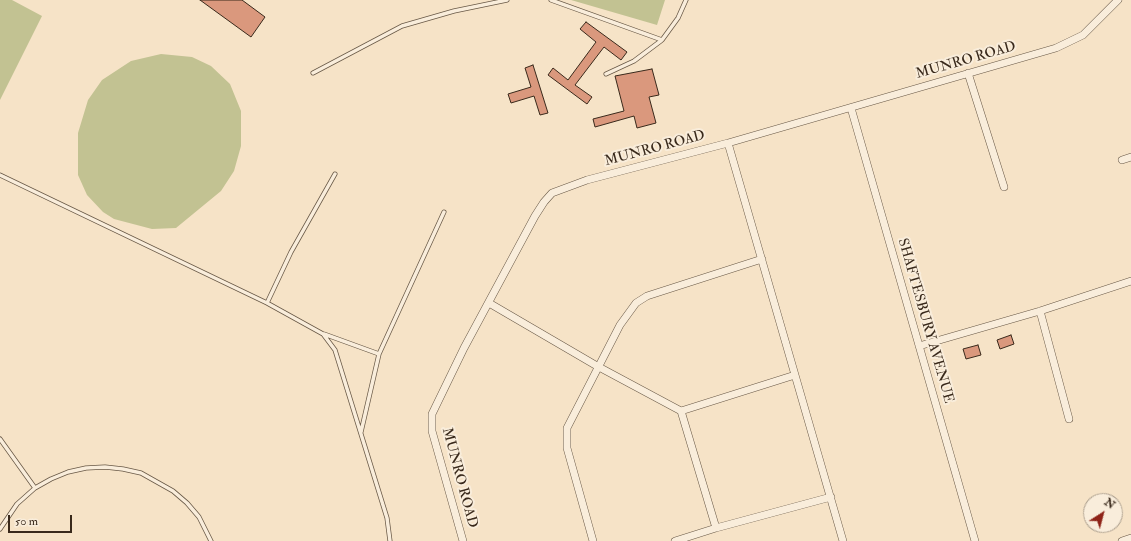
<!DOCTYPE html>
<html>
<head>
<meta charset="utf-8">
<style>
	body { margin:0 }
	#map { position:relative; width:1131px; height:541px; overflow:hidden; background:#f6e3c7; font-family:"IM FELL Double Pica",serif }
	canvas { display:block }
	.north { position:absolute; left:1083px; top:493px; width:40px; height:40px; box-sizing:border-box; background:#f9eddb; border:1px solid #ac9f8e; border-radius:50%; rotate:36deg; font-size:11px; font-weight:700; line-height:16px; text-align:center; color:#39291b }
	.north::after { content:''; display:block; margin:auto; width:14px; height:18px; background:#8f2418; clip-path:polygon(50% 0,100% 100%,50% 72%,0 100%) }
	.scale { position:absolute; left:8px; top:515px; width:64px; height:18px; box-sizing:border-box; border:2px solid #39291b; border-top:0; padding-left:5px; font-size:12px; line-height:14px; white-space:nowrap; color:#39291b; -webkit-text-stroke:3px #f9eddb; paint-order:stroke }
</style>
</head>
<body>
<div id="map">
<canvas width="1131" height="541"></canvas>
<div class="north">N</div>
<div class="scale">50 m</div>
</div>
<script>
const c = document.querySelector('canvas').getContext('2d');
c.lineJoin = 'round';
function paint(path, color) { c.fillStyle = color; c.fill(path, 'evenodd'); }
const toPath = rows => new Path2D(rows.map(r => 'M' + r).join(''));
function stroke(path, color, width, dash) { c.strokeStyle = color; c.lineWidth = width; c.lineCap = dash ? 'butt' : 'round'; c.setLineDash(dash || []); c.stroke(path); }
function write(font, color, halo, rows, align = 'center') {
  c.font = font + ' "IM FELL Double Pica",serif'; c.lineWidth = 4; c.setLineDash([]); c.textBaseline = 'middle'; c.strokeStyle = halo; c.fillStyle = color; for (const [text, x, y, turn = 0] of rows) {
    c.save(); c.translate(x, y); c.rotate((+turn || 0) * Math.PI / 180); c.textAlign = isNaN(turn) ? turn : align; if (halo) c.strokeText(text, 0, 0); c.fillText(text, 0, 0); c.restore();
  }
}
paint(toPath([
	[0,0,12,0,42,16,0,100],
	[571,0,665,0,657,25],
	[161,54,192,57,211,66,230,84,241,111,241,146,234,171,221,191,176,228,152,229,114,219,103,212,87,195,78,175,78,133,88,100,102,80,131,61]
]), '#c2c292');
const building = toPath([
	[200,0,242,0,265,17,251,37,200,0],
	[586,22,627,52,621,60,604,47,575,85,592,97,587,104,548,75,553,68,568,80,596,42,580,29,586,22],
	[533,65,548,113,540,115,534,96,511,103,508,94,531,87,525,68,533,65],
	[652,69,659,95,649,97,656,123,637,128,634,116,595,127,593,119,624,111,615,76,652,69],
	[1011,335,1014,344,1000,349,997,340,1011,335],
	[978,345,981,355,966,359,963,349,978,345]
]);
paint(building, '#da987d');
stroke(building, '#39291b', 1);
const service = toPath([
	[551,0,662,40],
	[313,73,402,26,454,11,507,0],
	[606,74,634,61,662,40,678,18,686,0],
	[0,175,267,303,323,334,335,350,387,518,390,541],
	[267,303,291,252,335,174],
	[324,334,379,354],
	[361,432,379,354,444,212],
	[0,439,35,488],
	[0,529,17,504,35,488,51,479,68,472,86,468,105,467,123,469,141,473,173,491,187,503,199,517,211,541]
]);
const minor = toPath([
	[968,73,1004,187],
	[851,108,975,541],
	[728,143,843,541],
	[1122,160,1131,157],
	[489,303,597,366,681,411],
	[1040,311,1069,419],
	[919,346,1040,311,1131,281],
	[716,528,681,411,795,375],
	[463,541,432,431,432,414,464,348,535,216,544,202,552,193,587,180,728,143,1056,48,1083,35,1118,0],
	[593,541,567,448,567,428,620,325,636,303,647,296,762,259],
	[675,541,716,528,831,497],
	[1122,541,1131,538]
]);
stroke(service, '#685846', 5);
stroke(minor, '#685846', 8);
stroke(service, '#f9eddb', 3.5);
stroke(minor, '#f9eddb', 7);
write('14px', '#39291b', '#f9eddb', [
	["MUNRO ROAD",966,61,-16],
	["MUNRO ROAD",655,149,-15],
	["SHAFTESBURY AVENUE",925,321,74],
	["MUNRO ROAD",459,478,75]
]);
</script>
</body>
</html>
